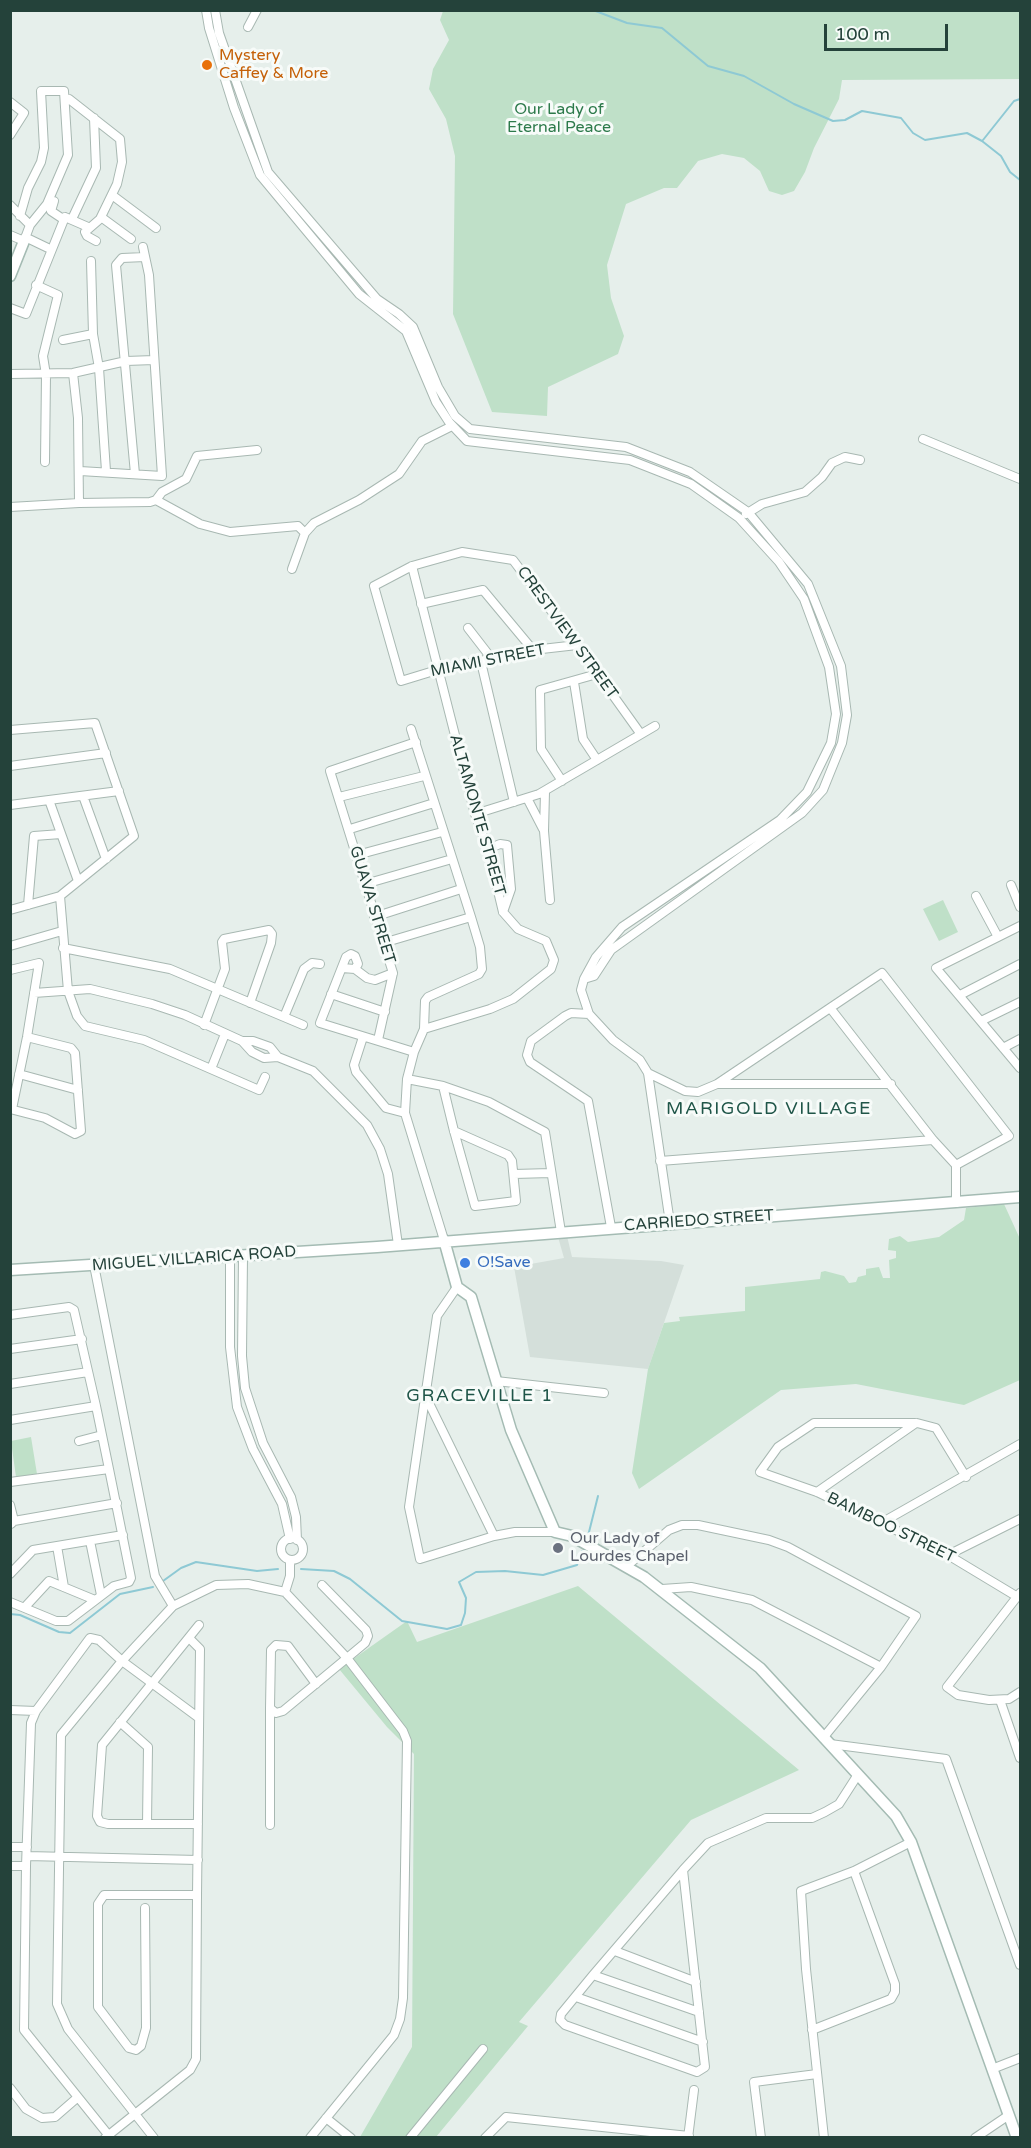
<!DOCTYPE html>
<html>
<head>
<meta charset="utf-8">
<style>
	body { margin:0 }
	#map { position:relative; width:1031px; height:2148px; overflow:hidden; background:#e6efeb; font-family:"Varela Round",sans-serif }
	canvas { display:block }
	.frame { position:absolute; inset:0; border:12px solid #24423a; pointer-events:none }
	.scale { position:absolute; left:824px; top:24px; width:124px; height:27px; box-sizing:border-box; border:3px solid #24423a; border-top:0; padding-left:8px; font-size:18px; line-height:21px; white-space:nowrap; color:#24423a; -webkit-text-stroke:4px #f7fbf9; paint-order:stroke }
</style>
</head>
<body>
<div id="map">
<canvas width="1031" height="2148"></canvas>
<div class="frame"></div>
<div class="scale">100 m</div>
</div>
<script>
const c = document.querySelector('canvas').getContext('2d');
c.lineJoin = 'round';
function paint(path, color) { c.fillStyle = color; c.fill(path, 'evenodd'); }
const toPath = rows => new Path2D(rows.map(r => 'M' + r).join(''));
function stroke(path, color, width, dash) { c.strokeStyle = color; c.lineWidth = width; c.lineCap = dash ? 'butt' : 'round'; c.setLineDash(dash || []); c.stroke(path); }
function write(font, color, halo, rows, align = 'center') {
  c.font = font + ' "Varela Round",sans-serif'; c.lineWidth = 6; c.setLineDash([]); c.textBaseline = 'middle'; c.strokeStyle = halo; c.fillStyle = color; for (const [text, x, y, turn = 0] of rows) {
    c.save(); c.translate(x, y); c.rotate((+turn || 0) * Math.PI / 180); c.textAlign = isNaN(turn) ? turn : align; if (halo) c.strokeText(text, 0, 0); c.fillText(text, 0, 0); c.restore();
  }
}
paint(toPath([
	[567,1236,572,1257,661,1261,684,1265,648,1369,530,1357,514,1267,564,1258,558,1237]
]), '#d4dfda');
paint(toPath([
	[443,11,1020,11,1020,79,842,80,839,99,814,148,805,172,794,191,782,195,769,191,760,171,744,158,722,154,698,161,677,188,664,188,626,204,607,265,611,298,624,336,618,354,548,387,547,416,492,412,453,314,455,156,446,119,429,89,433,69,449,40,440,20],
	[943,900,958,932,939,941,923,909],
	[1004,1204,1020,1239,1020,1380,964,1405,856,1384,781,1390,639,1489,632,1473,648,1369,664,1323,680,1321,679,1317,745,1311,745,1287,820,1279,821,1272,825,1271,844,1276,849,1283,856,1282,858,1277,866,1275,866,1269,879,1267,883,1278,890,1278,889,1260,896,1258,896,1251,888,1250,889,1239,900,1236,908,1242,939,1237,964,1220,966,1208],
	[31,1437,37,1474,16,1477,11,1441],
	[578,1586,799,1770,691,1820,519,2022,528,2026,436,2137,360,2137,412,2047,414,1754,387,1727,339,1669,407,1621,417,1642]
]), '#bfe0c8');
stroke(toPath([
	[593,10,627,23,662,28,708,66,744,76,794,104,833,121,845,120,862,111,901,118,913,133,925,140,967,133,982,141,1001,156,1010,172,1020,180],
	[983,140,1014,101,1020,99],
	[588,1536,598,1496],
	[301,1569,334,1571,350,1579,402,1621,447,1629,461,1625,465,1613,466,1598,459,1582,476,1572,505,1571,543,1575,577,1565,582,1551],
	[163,1581,181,1568,196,1562,257,1571,278,1569],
	[10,1614,20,1615,59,1632,70,1633,120,1594,153,1587]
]), '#8ec9d4', 2);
const street = toPath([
	[206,10,209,28,234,108,260,175,359,294,406,331,436,402,449,422,467,441,630,460,691,484,739,518,779,562,804,599,829,667,836,714,831,743,807,792,780,820,622,927,596,957,584,979],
	[215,10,219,33,268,172,377,299,399,314,413,327,438,387,455,416,470,429,626,447,690,472,748,512,808,584,841,666,847,715,842,743,823,790,802,813,611,950,594,976,584,979,581,990,589,1014,613,1040,640,1060,648,1073,670,1223],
	[248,27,257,10],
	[69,99,120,139,122,162,117,184,100,219,85,232,87,236,96,241],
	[10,102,24,113,10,135],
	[112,195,156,228],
	[54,201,51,211,63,219],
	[10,205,30,225,24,241,10,235],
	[20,216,28,188,41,162,44,148,41,91,64,91,68,155,47,204,30,225],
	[101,217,131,239],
	[72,219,96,168,94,118],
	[25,237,50,249],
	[91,261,93,334,99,368,106,471],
	[36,285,58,295,43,356,46,375,45,462],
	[10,308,26,314,65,217,88,227],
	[63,340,93,334],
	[10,374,73,373,126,361,154,360],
	[923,439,1020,479],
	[80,471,162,476,149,275,143,247],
	[135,474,116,265,122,258,145,257],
	[156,500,200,524,230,532,298,526,305,533,292,569],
	[79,503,150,502,156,500,162,492,186,479,197,456,257,450],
	[10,507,79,503,78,418,73,373],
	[746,514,762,504,805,492,822,477,832,463,845,457,860,460],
	[305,533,314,523,359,500,399,474,422,441,452,426],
	[412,566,475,814,488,849,503,912,518,929,546,941,554,960,551,969,513,999,490,1009,424,1029,414,1052,407,1079,405,1113,444,1240],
	[421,604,483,590,533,650],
	[468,628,492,659],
	[577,645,533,650,437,670,401,681,374,586,412,566,462,552,513,560,577,645,640,733],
	[481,662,514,802],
	[574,682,583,739,597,760],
	[411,729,471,917,480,947,482,969,479,974,428,997,425,1001,424,1029],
	[10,730,95,723,134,836,60,896,10,910],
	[10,766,106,753],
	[562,781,541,749,540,690,597,674],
	[545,792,544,831,550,900],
	[83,796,106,859],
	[339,797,424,776],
	[527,798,543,829],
	[49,800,78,881],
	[10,805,119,791],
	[475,814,539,794,655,726],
	[350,829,434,803],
	[488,849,500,844,507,845,511,889,503,912],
	[357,855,442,832],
	[365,884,452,859],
	[1011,885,1020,907],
	[60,896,68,991,77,1016,85,1026,144,1040,259,1090,265,1077],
	[976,896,998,937],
	[28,905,34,836,61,834],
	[374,917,461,889],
	[1020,926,936,968,1020,1068],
	[383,943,471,917],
	[10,946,62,931],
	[63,948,170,969,303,1025],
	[342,968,355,969,367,978,375,980,393,973],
	[355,969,358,964,355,956,351,954,346,957,320,1023,414,1052],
	[10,970,39,963,27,1037,12,1109],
	[34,993,90,989,152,1004,185,1015,242,1041,253,1041,270,1047,278,1057],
	[331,994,385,1012],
	[960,995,1020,964],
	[831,1009,933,1140,956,1165,956,1203],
	[589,1014,571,1013,565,1016,531,1041,527,1055,530,1062,588,1101,611,1227],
	[284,1017,304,969,312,963,320,964],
	[981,1021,1020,1002],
	[204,1025,225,969,222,942,224,939,269,930,272,934,271,943,250,1003],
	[363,1037,354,1065,356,1072,386,1108,405,1113],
	[378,1040,393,973,330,771,416,742],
	[242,1041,252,1052,264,1058,278,1057,313,1071,367,1125,380,1149,388,1174,398,1245],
	[1003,1048,1020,1039],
	[211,1069,225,1034],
	[648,1073,685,1091,698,1092,717,1084,882,973,1009,1136,956,1165],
	[19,1074,78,1090],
	[407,1079,443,1086,489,1102,545,1132,561,1232],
	[719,1084,891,1084],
	[443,1086,454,1131,475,1206,516,1201,512,1161,508,1155,454,1131],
	[10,1109,45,1118,75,1134,81,1131,75,1053,71,1048,27,1037],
	[660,1161,933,1140],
	[514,1174,551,1173],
	[230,1256,230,1347,237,1407,253,1449,282,1504,290,1539],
	[243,1256,242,1356,245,1388,263,1443,291,1497,296,1517,297,1540],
	[94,1265,155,1576,173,1606],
	[457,1287,437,1316,409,1507,420,1559,494,1536,515,1532,555,1532],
	[10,1315,69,1307,74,1310,96,1406],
	[10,1349,82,1339],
	[496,1381,604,1393],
	[10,1384,88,1372],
	[426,1397,494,1536],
	[10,1420,96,1406,109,1469,10,1482],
	[79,1441,102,1435],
	[966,1477,936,1428,917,1423,814,1423,778,1447,760,1472,817,1492,881,1523,948,1555,1016,1596],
	[817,1492,916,1423],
	[10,1505,14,1521,11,1524],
	[14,1521,117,1503],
	[881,1523,1020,1444],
	'281 1549a11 11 0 1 1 22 0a11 11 0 1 1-22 0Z',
	[90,1541,101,1595],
	[57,1546,123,1535],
	[948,1555,1020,1519],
	[627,1566,669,1530,682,1525,698,1525,769,1540,788,1547,916,1616,881,1667,823,1738],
	[10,1574,33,1550,57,1546,64,1587],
	[662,1589,691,1587,752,1600,881,1667],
	[285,1592,290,1576,290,1560],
	[1020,1593,947,1687,958,1695,989,1700,1009,1699,1020,1692],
	[10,1602,56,1621,68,1621,114,1586,129,1582,131,1578,109,1469],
	[25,1607,49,1581,95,1600],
	[189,1638,200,1649,197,1895],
	[1000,1700,1020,1758],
	[270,1708,271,1650,276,1645,288,1646,316,1684],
	[10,1710,36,1711],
	[120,1722,148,1747,147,1824],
	[830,1744,946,1759,1020,1965],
	[198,1824,108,1824,100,1822,97,1816,102,1745,199,1625],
	[270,1825,270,1708,276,1713,283,1711,347,1658,403,1731,407,1741,403,1998,400,2019,394,2035,310,2138],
	[10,1847,27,1847],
	[27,1856,198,1860],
	[10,1866,26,1866,31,1723,36,1711,90,1638,99,1640,122,1661,199,1718],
	[26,1866,24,2030,110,2137],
	[683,1870,593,1975,561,2014,560,2020,565,2025,697,2072,705,2067,683,1870,708,1843,766,1818,812,1818,825,1812,839,1804,857,1776],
	[615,1951,696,1982],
	[593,1975,699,2012],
	[576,1997,703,2042],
	[812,2030,891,1999,895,1992,895,1984,854,1871],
	[992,2069,1020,2058],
	[10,2088,26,2109,42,2118,55,2117,78,2097],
	[326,2118,351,2138],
	[105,2138,190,2070,196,2059,197,1895,104,1895,98,1904,98,2007,129,2048,136,2050,141,2046,146,2028,145,1908],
	[154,2138,68,2029,57,2004,61,1735,122,1661,173,1606,216,1585,248,1584,285,1592,347,1658,365,1643,368,1636,366,1630,322,1585],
	[410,2138,483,2049],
	[485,2138,506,2117,689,2136],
	[688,2138,694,2090],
	[761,2138,754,2082,817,2074],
	[824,2138,806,1969,801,1891,854,1871,911,1842],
	[975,2138,1009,2115]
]);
const secondary = toPath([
	[10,276,24,241],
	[444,1240,457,1287,471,1297,511,1430,555,1532,572,1536,644,1577,760,1668,896,1816,911,1842,1017,2138],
	[10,1270,377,1247,1020,1197]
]);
stroke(street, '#a8b8b2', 10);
stroke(secondary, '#a4bbb3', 13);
stroke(street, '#fff', 8);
stroke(secondary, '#fff', 10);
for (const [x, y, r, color] of [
	[207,65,6,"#e8710a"],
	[465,1263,6,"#3f7fe0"],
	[558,1548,6,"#6b7280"]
]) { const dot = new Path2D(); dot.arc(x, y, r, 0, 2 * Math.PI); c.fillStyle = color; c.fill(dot); stroke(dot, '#f7fbf9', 2); }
write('16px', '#c56008', '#f7fbf9', [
	["Mystery",219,56],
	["Caffey & More",219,74]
], 'left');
write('16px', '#2d7a4b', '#f7fbf9', [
	["Our Lady of",559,110],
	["Eternal Peace",559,128]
]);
write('16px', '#24423a', '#f7fbf9', [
	["CRESTVIEW STREET",567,633,54],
	["MIAMI STREET",488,661,-11],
	["ALTAMONTE STREET",477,815,74],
	["GUAVA STREET",372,905,73],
	["CARRIEDO STREET",699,1221,-4],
	["MIGUEL VILLARICA ROAD",194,1259,-4],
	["BAMBOO STREET",891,1528,26]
]);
write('16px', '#366cbe', '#f7fbf9', [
	["O!Save",477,1263]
], 'left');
write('16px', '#5b616d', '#f7fbf9', [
	["Our Lady of",570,1539],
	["Lourdes Chapel",570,1557]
], 'left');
c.letterSpacing = '1.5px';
write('18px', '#1f5548', '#f7fbf9', [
	["MARIGOLD VILLAGE",769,1109],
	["GRACEVILLE 1",480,1396]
]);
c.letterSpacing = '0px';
</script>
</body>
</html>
